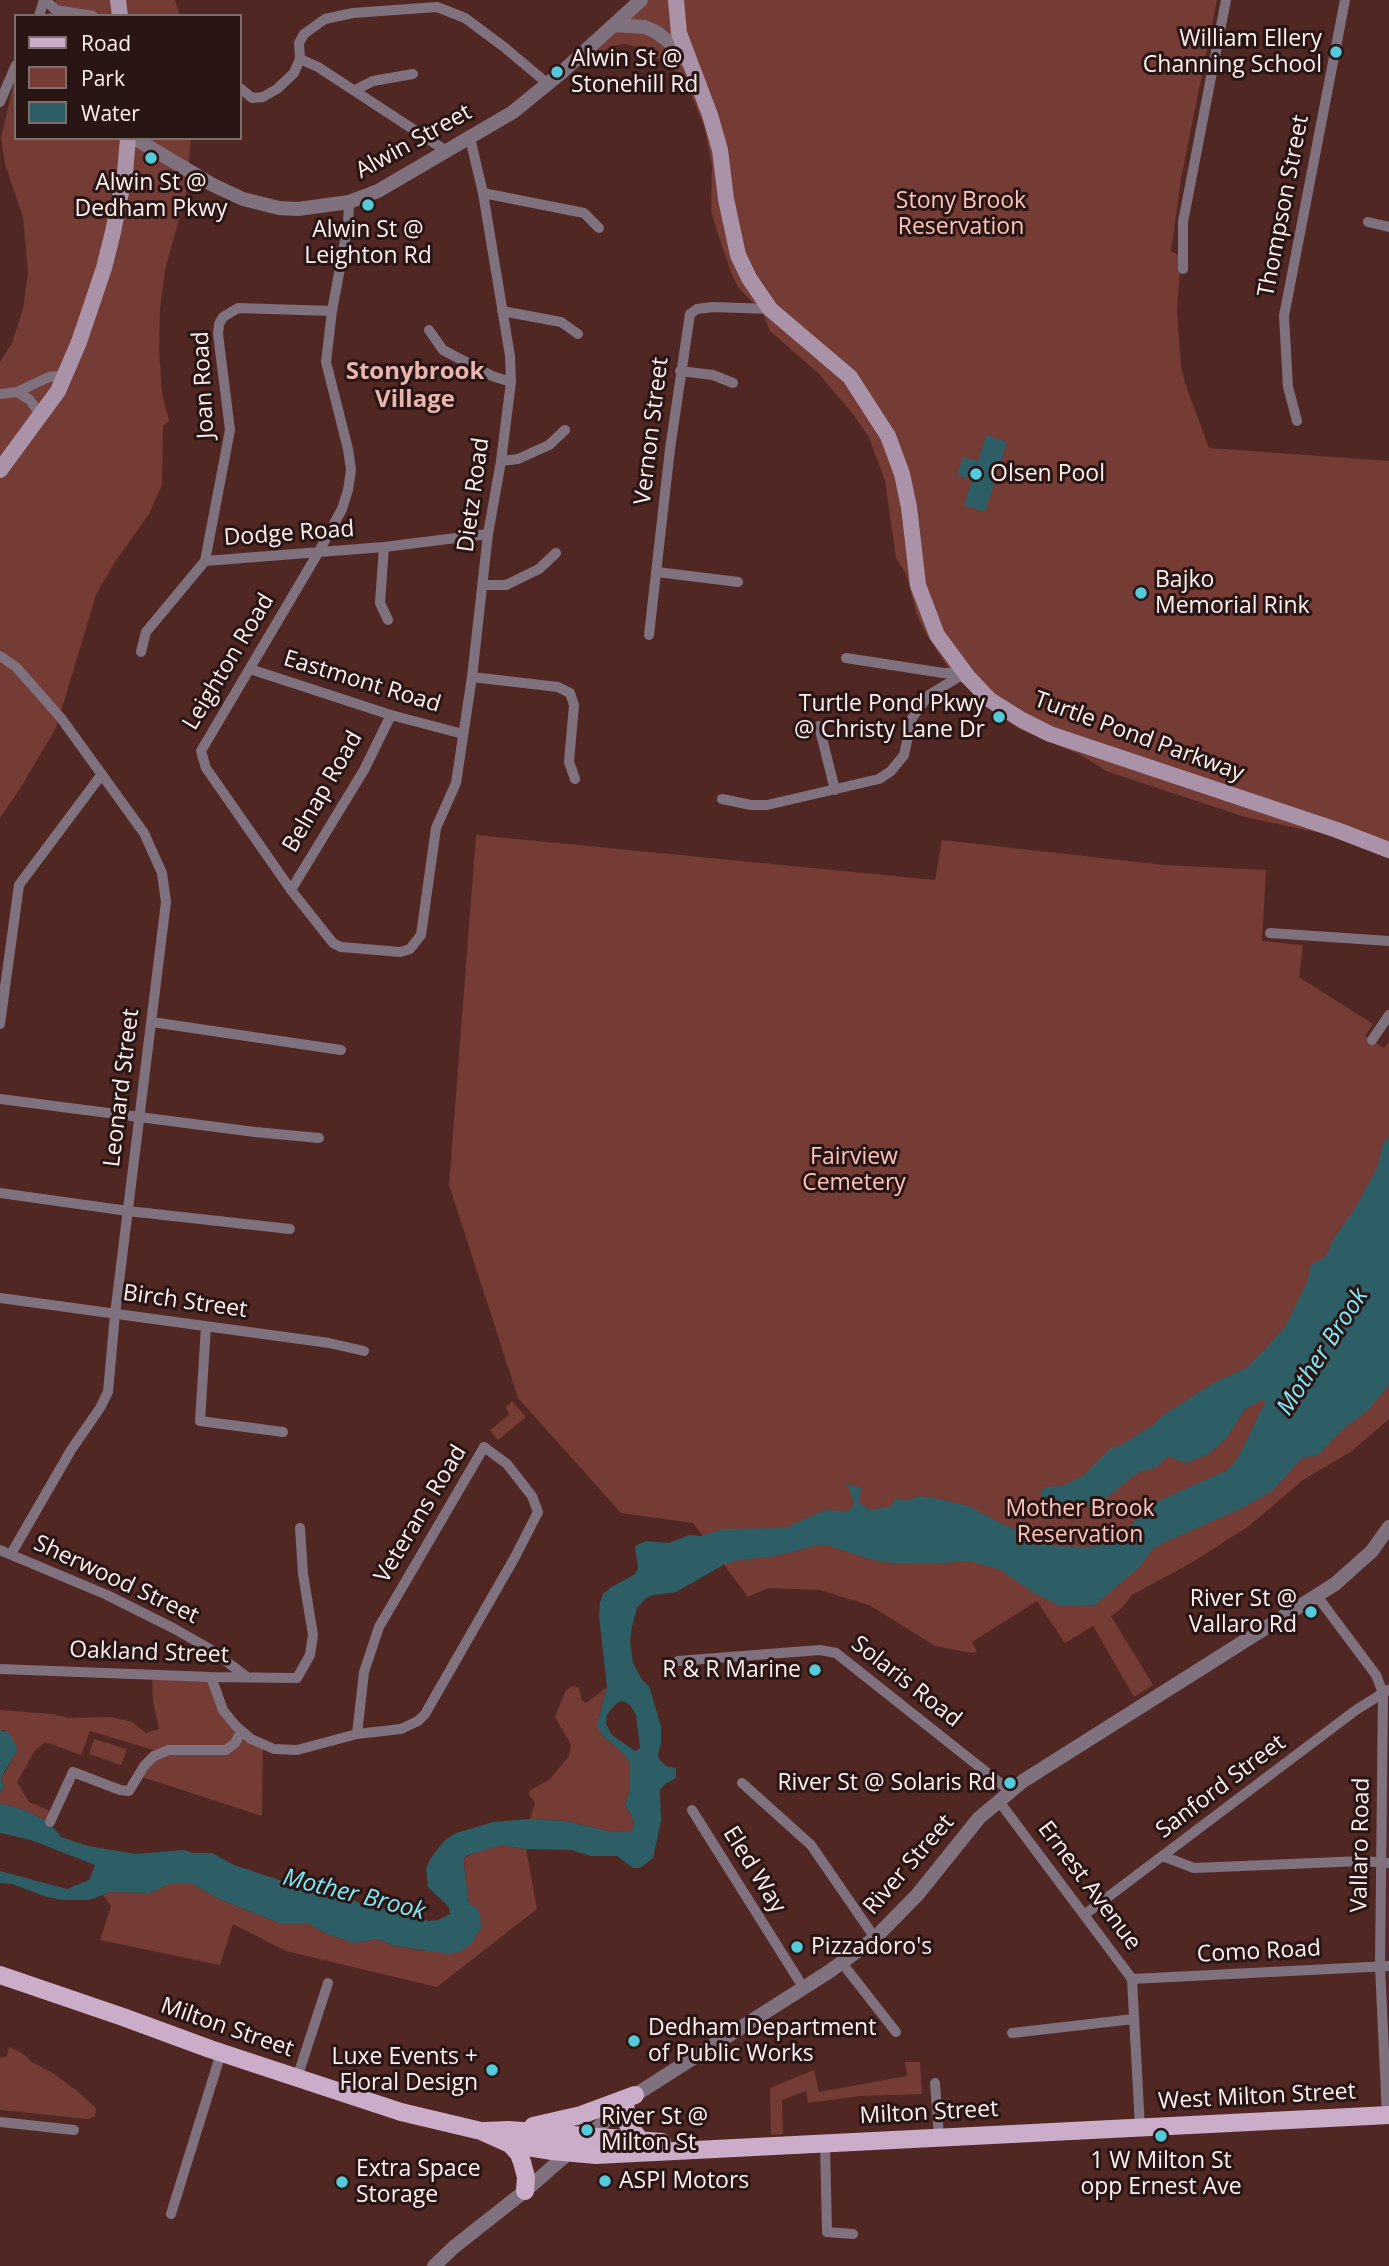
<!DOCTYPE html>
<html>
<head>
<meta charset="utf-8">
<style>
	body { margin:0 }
	#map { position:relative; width:1389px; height:2266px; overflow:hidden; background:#502722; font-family:"Open Sans",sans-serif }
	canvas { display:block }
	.legend { position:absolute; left:14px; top:14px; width:228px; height:126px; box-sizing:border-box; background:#291614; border:2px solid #7e6e6c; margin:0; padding:9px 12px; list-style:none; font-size:21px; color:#fdf1f0 }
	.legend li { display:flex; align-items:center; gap:14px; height:35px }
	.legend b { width:35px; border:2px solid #7e6e6c }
</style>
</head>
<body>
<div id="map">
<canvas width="1389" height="2266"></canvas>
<ul class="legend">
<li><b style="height:9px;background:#cbacc9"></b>Road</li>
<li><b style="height:19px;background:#753b35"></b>Park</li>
<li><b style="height:19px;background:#2d5e66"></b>Water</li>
</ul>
</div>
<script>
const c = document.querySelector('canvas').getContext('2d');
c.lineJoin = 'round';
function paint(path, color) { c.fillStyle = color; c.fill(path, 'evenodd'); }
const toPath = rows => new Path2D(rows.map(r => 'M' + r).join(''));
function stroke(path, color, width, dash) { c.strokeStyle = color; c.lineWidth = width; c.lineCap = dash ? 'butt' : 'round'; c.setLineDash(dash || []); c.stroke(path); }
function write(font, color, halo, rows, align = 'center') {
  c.font = font + ' "Open Sans",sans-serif'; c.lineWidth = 6; c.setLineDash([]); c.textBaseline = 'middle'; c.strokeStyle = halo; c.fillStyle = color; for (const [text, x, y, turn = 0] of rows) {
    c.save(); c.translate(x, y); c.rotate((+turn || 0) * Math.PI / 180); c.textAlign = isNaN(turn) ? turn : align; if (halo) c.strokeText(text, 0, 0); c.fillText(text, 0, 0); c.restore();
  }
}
paint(toPath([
	[56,0,175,0,180,16,47,16],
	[636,0,1217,0,1181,179,1171,251,1181,256,1177,310,1181,365,1185,383,1209,448,1389,461,1389,859,1361,846,1320,833,1245,817,1106,771,1081,755,1019,729,993,711,952,674,925,632,917,615,906,574,896,558,885,481,869,437,852,413,819,374,770,331,763,314,738,287,731,272,714,222,711,210,712,166,704,126,682,73,672,70,662,61,637,47,625,44,613,46,592,58,584,46],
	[16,74,16,138,191,138,186,194,165,270,160,309,159,349,162,393,169,421,163,426,162,485,149,514,113,565,96,595,56,728,21,787,0,818,0,362,12,343,23,309,28,273,23,217,5,164,1,138],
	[476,835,935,880,942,840,1164,865,1266,870,1262,941,1303,945,1299,977,1373,1024,1365,1036,1384,1048,1389,1041,1389,1419,1352,1451,1303,1480,1249,1526,1191,1563,1132,1595,1121,1609,1111,1616,1153,1685,1134,1697,1093,1626,1065,1643,1037,1601,972,1642,977,1652,972,1653,935,1646,869,1605,819,1590,768,1588,748,1597,693,1523,621,1513,518,1398,449,1185],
	[512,1401,526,1417,498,1440,490,1430,509,1415,506,1407],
	[152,1675,211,1677,223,1710,263,1745,262,1816,139,1776,160,1752,90,1731,81,1755,45,1742,34,1752,17,1782,29,1802,55,1813,49,1822,24,1810,0,1803,0,1793,4,1786,1,1779,18,1749,4,1730,0,1730,0,1710,52,1714,69,1718,112,1717,132,1722,146,1733,159,1729,153,1702],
	[574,1686,579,1688,582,1700,586,1703,607,1687,599,1716,601,1734,625,1755,630,1763,630,1790,625,1804,633,1819,634,1826,631,1831,612,1832,566,1821,530,1819,535,1803,530,1796,529,1791,550,1779,569,1756,571,1745,555,1717,566,1690],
	[94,1739,127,1749,121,1765,89,1754],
	[501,1845,526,1849,537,1909,437,1987,286,1951,233,1924,220,1965,100,1940,111,1906,103,1895,111,1892,150,1893,169,1884,181,1883,193,1884,219,1899,279,1923,307,1923,327,1934,354,1943,377,1939,395,1946,427,1951,472,1906,469,1904,465,1877,464,1858,477,1851],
	[9,2047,22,2053,32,2062,53,2073,77,2091,96,2108,95,2116,88,2119,0,2110,0,2058,7,2056],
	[905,2062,920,2062,922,2094,860,2096,808,2103,806,2091,782,2100,783,2134,771,2135,770,2088,814,2070,819,2092,907,2076]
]), '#753b35');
paint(toPath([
	[986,435,1007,442,985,512,964,505,972,480,957,475,963,457,978,461],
	[1389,1136,1389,1385,1367,1411,1343,1429,1317,1456,1305,1457,1301,1459,1272,1491,1242,1508,1163,1543,1153,1549,1139,1567,1095,1605,1060,1606,1034,1593,1001,1570,970,1561,929,1564,893,1563,873,1560,830,1546,817,1545,776,1556,739,1560,725,1564,676,1592,653,1595,645,1599,637,1608,632,1627,630,1641,633,1663,642,1680,649,1686,656,1709,661,1727,661,1744,658,1754,659,1759,666,1766,676,1768,676,1778,665,1784,660,1790,661,1821,653,1858,640,1868,633,1868,617,1856,591,1856,571,1850,526,1849,501,1845,468,1855,464,1858,464,1865,469,1904,477,1908,480,1913,481,1928,471,1944,461,1951,451,1954,395,1946,377,1939,354,1943,327,1934,307,1923,279,1923,219,1899,193,1884,169,1884,150,1893,111,1892,89,1900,63,1900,47,1897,12,1884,0,1883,0,1871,67,1889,89,1880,95,1865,31,1840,0,1833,0,1803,24,1810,49,1822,61,1837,88,1846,136,1854,184,1850,193,1853,212,1853,234,1865,288,1883,316,1888,350,1898,366,1907,392,1909,429,1921,438,1920,450,1914,449,1908,444,1902,428,1887,426,1869,430,1859,445,1840,456,1833,493,1822,530,1819,566,1821,612,1832,631,1831,634,1826,633,1819,625,1804,630,1790,630,1763,625,1755,601,1734,597,1725,607,1687,599,1616,600,1602,603,1594,610,1588,635,1574,638,1568,635,1546,646,1541,669,1543,689,1535,701,1536,724,1529,785,1528,825,1510,847,1511,852,1508,854,1504,849,1488,844,1483,861,1488,859,1502,869,1510,892,1506,896,1498,905,1501,920,1496,939,1499,969,1506,1000,1523,1056,1546,1088,1547,1101,1545,1113,1540,1124,1534,1143,1511,1156,1502,1227,1470,1235,1462,1244,1446,1260,1412,1266,1402,1262,1400,1245,1409,1227,1437,1209,1454,1186,1463,1168,1456,1155,1468,1141,1471,1132,1477,1095,1507,1054,1504,1041,1496,1041,1491,1045,1487,1062,1486,1084,1475,1111,1448,1121,1445,1153,1425,1163,1415,1215,1382,1244,1369,1253,1362,1285,1327,1307,1282,1311,1265,1326,1256,1334,1238,1354,1210,1377,1168,1383,1144],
	[623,1701,630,1705,636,1715,640,1748,635,1751,612,1735,606,1724,607,1715,612,1708,618,1702],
	[0,1730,9,1733,18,1749,3,1774,1,1779,4,1786,0,1793]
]), '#2d5e66');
stroke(toPath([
	[45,0,56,10,93,16],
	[39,16,44,0],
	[240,88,252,98,263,97,277,89,294,73,300,59],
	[355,90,373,81,413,74],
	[0,102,16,65],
	[448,152,318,67,300,59,299,43,304,34,325,19,353,13,437,7,465,18,504,47,548,84],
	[483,193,584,213,599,228],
	[349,202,348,225,332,311,326,362,348,449,351,470,348,490,342,509,318,553,201,751,206,768,291,890,333,943,341,947,400,952,410,949,421,935,436,828,456,783,472,677,488,534,501,461,511,382,510,356,483,193,470,138],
	[1368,222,1389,227],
	[1183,269,1183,222,1226,0],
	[502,311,561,322,578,334],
	[429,330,443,350,492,376,511,382],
	[680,371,713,375,733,383],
	[0,394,17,392],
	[41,416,30,400,17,392,49,377,66,375],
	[1297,421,1288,387,1284,316,1345,0],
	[501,461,518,459,549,445,565,430],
	[384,547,380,603,388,620],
	[205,561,230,430,218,334,219,324,223,317,238,308,332,311],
	[657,572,738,582],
	[483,585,506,585,539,569,556,553],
	[649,635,670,449,690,314,697,309,713,307,770,309],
	[141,652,146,632,205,561,384,547,488,534],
	[0,656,16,667,61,718,144,833,162,873,166,902,115,1314,108,1392,100,1408,71,1450,11,1554],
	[846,658,943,673,965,673],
	[250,669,391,715,463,734],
	[472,677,558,687,570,693,574,705,569,762,575,779],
	[819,726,835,790],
	[722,799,751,805,767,805,879,779,891,771,904,755,912,718,920,707,929,695,965,673],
	[291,890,364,770,391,715],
	[1270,933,1389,941],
	[152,1022,341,1050],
	[0,1024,19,885,102,774],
	[1372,1040,1389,1015],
	[0,1099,255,1132,319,1138],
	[0,1193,128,1211,290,1229],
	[0,1298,329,1343,364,1351],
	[206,1326,200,1421,283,1432],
	[0,1550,107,1595,173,1628,210,1649,247,1677],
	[1317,1596,1376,1675,1383,1693,1380,1967,1387,2115],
	[678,1661,820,1650,836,1653,1010,1791],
	[0,1669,211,1677,297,1678,310,1655,313,1635,303,1574,300,1528],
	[211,1677,223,1710,235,1725,251,1739,274,1749,297,1750,357,1734,401,1729,418,1721,425,1714,515,1557,538,1512,532,1496,507,1464,484,1447,379,1627,364,1672,357,1734],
	[742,1783,811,1845,875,1938],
	[998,1800,1132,1979,1140,2128],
	[692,1810,803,1987],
	[50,1822,73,1772,120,1790,129,1791,144,1766,154,1756,169,1750,226,1750,235,1743,241,1732],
	[1165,1857,1194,1868,1363,1861,1389,1863],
	[1084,1915,1356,1710,1388,1690],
	[842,1963,896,2032],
	[1132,1979,1389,1966],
	[1012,2033,1134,2019],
	[297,2078,328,1983],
	[935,2083,939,2137],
	[0,2122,74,2130],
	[825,2143,827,2232,853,2234],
	[171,2214,221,2053]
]), '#80717f', 10);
stroke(toPath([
	[614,25,645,27,656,32,677,48,687,61],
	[134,138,213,185,243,199,279,208,298,209,349,202,378,191,513,112,562,72,641,0],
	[434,2266,454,2247,525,2191,635,2095,830,1971,875,1938,918,1894,979,1818,1023,1781,1335,1584,1372,1551,1389,1527]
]), '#80717f', 14);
stroke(toPath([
	[118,0,120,16],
	[676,0,679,33,710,115,720,150,726,199,738,255,749,278,770,309,850,377,888,436,902,474,909,507,918,585,937,635,968,677,990,700,1022,720,1050,734,1337,830,1389,850],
	[0,470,58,391,79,342,104,268,113,232,125,173,128,138]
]), '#aa93a9', 16);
stroke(toPath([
	[0,1975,123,2017,210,2049,401,2112,481,2131,510,2144,552,2151,596,2155,1389,2115],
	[625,2102,627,2123,640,2140],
	[533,2126,581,2115,635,2095],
	[484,2131,509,2130,662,2142],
	[510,2144,519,2154,522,2162,526,2177,525,2191]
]), '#cbacc9', 18);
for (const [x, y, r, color] of [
	[1336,52,7,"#53cbdb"],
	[557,72,7,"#53cbdb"],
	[151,158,7,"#53cbdb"],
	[368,205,7,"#53cbdb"],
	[976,474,7,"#53cbdb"],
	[1141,593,7,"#53cbdb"],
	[999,717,7,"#53cbdb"],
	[1311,1612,7,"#53cbdb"],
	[815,1670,7,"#53cbdb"],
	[1010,1783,7,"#53cbdb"],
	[797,1947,7,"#53cbdb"],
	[634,2041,7,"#53cbdb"],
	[492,2070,7,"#53cbdb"],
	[587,2130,7,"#53cbdb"],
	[1161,2136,7,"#53cbdb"],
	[605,2181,7,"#53cbdb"],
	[342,2182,7,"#53cbdb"]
]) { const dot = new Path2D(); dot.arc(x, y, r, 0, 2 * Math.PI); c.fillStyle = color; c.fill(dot); stroke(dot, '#291614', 2.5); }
write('23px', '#fdf1f0', '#291614', [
	["William Ellery",1322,39,"right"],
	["Channing School",1322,65,"right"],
	["Alwin St @",571,59],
	["Stonehill Rd",571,85],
	["Alwin St @",151,183,"center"],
	["Dedham Pkwy",151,209,"center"],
	["Alwin St @",368,230,"center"],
	["Leighton Rd",368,256,"center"],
	["Olsen Pool",990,474],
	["Bajko",1155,580],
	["Memorial Rink",1155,606],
	["Turtle Pond Pkwy",985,704,"right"],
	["@ Christy Lane Dr",985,730,"right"],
	["River St @",1297,1599,"right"],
	["Vallaro Rd",1297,1625,"right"],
	["R & R Marine",801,1670,"right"],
	["River St @ Solaris Rd",996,1783,"right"],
	["Pizzadoro's",811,1947],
	["Dedham Department",648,2028],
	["of Public Works",648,2054],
	["Luxe Events +",478,2057,"right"],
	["Floral Design",478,2083,"right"],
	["River St @",601,2117],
	["Milton St",601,2143],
	["1 W Milton St",1161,2161,"center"],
	["opp Ernest Ave",1161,2187,"center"],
	["Extra Space",356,2169],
	["Storage",356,2195],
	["ASPI Motors",619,2181]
], 'left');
write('23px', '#fdf1f0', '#291614', [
	["Alwin Street",414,142,-29],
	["Thompson Street",1284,206,-79],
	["Joan Road",204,385,-93],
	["Vernon Street",652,431,-83],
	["Dietz Road",474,495,-82],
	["Dodge Road",289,534,-4],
	["Leighton Road",229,662,-59],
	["Eastmont Road",362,682,17],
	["Turtle Pond Parkway",1139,737,20],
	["Belnap Road",323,792,-60],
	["Leonard Street",122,1088,-83],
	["Birch Street",185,1302,8],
	["Veterans Road",421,1514,-59],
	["Sherwood Street",116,1580,25],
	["Oakland Street",149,1653,2],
	["Solaris Road",906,1682,38],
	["Sanford Street",1221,1787,-37],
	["Vallaro Road",1361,1845,-89],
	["River Street",909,1865,-49],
	["Eled Way",754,1870,58],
	["Ernest Avenue",1089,1886,53],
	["Como Road",1259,1952,-3],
	["Milton Street",227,2028,19],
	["West Milton Street",1257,2097,-3],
	["Milton Street",929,2113,-3]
]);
write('23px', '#fcc4bb', '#291614', [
	["Stony Brook",961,201],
	["Reservation",961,227],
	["Fairview",854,1157],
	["Cemetery",854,1183],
	["Mother Brook",1080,1509],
	["Reservation",1080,1535]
]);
write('bold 24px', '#e9b5ae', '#291614', [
	["Stonybrook",415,372],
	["Village",415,400]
]);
write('italic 24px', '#81e9f9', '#291614', [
	["Mother Brook",1323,1352,-57],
	["Mother Brook",354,1895,14]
]);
</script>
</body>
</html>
